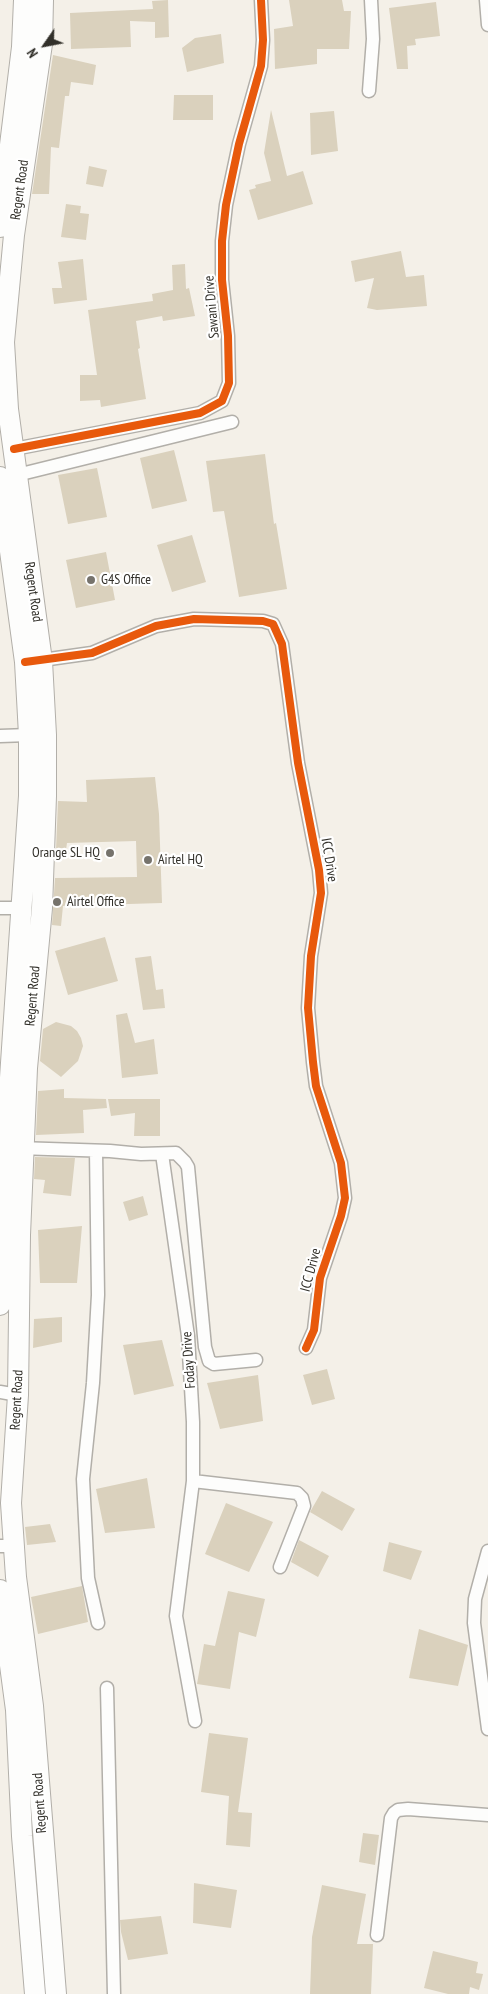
<!DOCTYPE html>
<html>
<head>
<meta charset="utf-8">
<style>
	body { margin:0 }
	#map { position:relative; width:488px; height:1994px; overflow:hidden; background:#f4f0e8; font-family:"PT Sans Narrow",sans-serif }
	canvas { display:block }
	.north { position:absolute; left:20px; top:20px; width:50px; height:50px; -webkit-text-stroke:4px #fff; paint-order:stroke; rotate:237deg; font-size:14px; font-weight:700; line-height:20px; text-align:center; color:#32302a }
	.north::after { content:''; display:block; margin:auto; width:18px; height:22px; background:#32302a; clip-path:polygon(50% 0,100% 100%,50% 72%,0 100%) }
</style>
</head>
<body>
<div id="map">
<canvas width="488" height="1994"></canvas>
<div class="north">N</div>
</div>
<script>
const c = document.querySelector('canvas').getContext('2d');
c.lineJoin = 'round';
function paint(path, color) { c.fillStyle = color; c.fill(path, 'evenodd'); }
const toPath = rows => new Path2D(rows.map(r => 'M' + r).join(''));
function stroke(path, color, width, dash) { c.strokeStyle = color; c.lineWidth = width; c.lineCap = dash ? 'butt' : 'round'; c.setLineDash(dash || []); c.stroke(path); }
function write(font, color, halo, rows, align = 'center') {
  c.font = font + ' "PT Sans Narrow",sans-serif'; c.lineWidth = 4.5; c.setLineDash([]); c.textBaseline = 'middle'; c.strokeStyle = halo; c.fillStyle = color; for (const [text, x, y, turn = 0] of rows) {
    c.save(); c.translate(x, y); c.rotate((+turn || 0) * Math.PI / 180); c.textAlign = isNaN(turn) ? turn : align; if (halo) c.strokeText(text, 0, 0); c.fillText(text, 0, 0); c.restore();
  }
}
paint(toPath([
	[168,0,169,37,155,38,155,22,130,21,131,47,71,49,70,13,153,9,152,1],
	[289,0,342,0,344,11,351,11,349,49,317,49,317,64,275,69,274,29,293,26],
	[436,2,440,36,415,39,416,45,407,46,408,69,397,69,389,8],
	[221,34,224,63,187,72,182,48,195,38],
	[53,55,96,65,93,85,71,82,69,96,65,96,59,148,51,147,49,194,32,194],
	[174,95,213,95,213,120,173,120],
	[271,110,287,176,303,171,313,204,258,220,249,190,256,188,255,185,271,181,264,153],
	[334,111,338,151,311,155,310,113],
	[89,166,107,170,103,187,86,184],
	[66,204,81,206,80,213,89,214,86,240,61,237],
	[401,251,406,277,424,275,427,306,377,310,367,308,374,278,355,282,351,261],
	[83,259,87,300,54,304,52,288,62,288,58,262],
	[185,264,186,289,189,288,195,316,163,321,162,316,136,321,140,348,138,349,146,399,101,407,100,400,80,401,80,375,97,375,88,310,153,301,152,294,173,290,172,265],
	[174,450,187,501,152,509,140,458],
	[265,454,274,524,276,523,287,589,239,597,224,511,213,512,206,461],
	[97,468,107,517,68,524,58,475],
	[192,535,206,582,172,592,157,545],
	[106,552,115,600,76,608,66,560],
	[155,777,159,814,162,903,63,906,61,926,52,925,55,878,137,877,136,841,67,843,66,850,56,850,58,801,87,802,86,780],
	[105,937,118,981,68,995,55,951],
	[151,956,156,990,163,989,165,1008,143,1010,135,958],
	[127,1013,135,1043,154,1039,158,1074,122,1078,116,1015],
	[56,1022,71,1026,77,1031,81,1038,83,1046,78,1061,61,1077,40,1061,43,1029],
	[64,1089,64,1098,106,1099,107,1108,83,1110,84,1133,36,1135,38,1091],
	[108,1099,160,1099,160,1136,134,1136,135,1113,111,1116],
	[35,1157,75,1158,71,1196,43,1193,45,1180,34,1179],
	[143,1196,148,1215,129,1221,123,1202],
	[82,1226,77,1283,40,1283,38,1230],
	[62,1317,62,1342,33,1348,34,1319],
	[162,1340,174,1386,134,1395,123,1345],
	[327,1369,335,1399,312,1405,303,1375],
	[258,1375,263,1421,220,1429,207,1383],
	[147,1478,155,1528,105,1533,96,1489],
	[322,1491,355,1509,342,1531,310,1512],
	[226,1503,273,1522,249,1572,205,1554],
	[50,1524,56,1542,27,1545,25,1527],
	[299,1540,329,1556,318,1577,291,1562],
	[389,1542,422,1551,411,1580,383,1571],
	[82,1586,88,1622,38,1634,31,1597],
	[228,1591,265,1599,256,1637,239,1632,230,1689,197,1684,204,1644,215,1646],
	[419,1629,468,1645,458,1686,409,1678],
	[209,1733,248,1738,238,1812,252,1813,250,1847,226,1845,229,1796,201,1792],
	[363,1833,379,1835,375,1865,359,1862],
	[194,1883,237,1890,231,1928,193,1923],
	[322,1885,366,1894,357,1944,373,1944,371,1994,310,1994,312,1937],
	[161,1916,168,1954,128,1960,121,1932,120,1920],
	[433,1951,478,1962,476,1973,483,1974,479,1990,470,1987,469,1994,448,1994,424,1988]
]), '#dad1bd');
const minor = toPath([
	[486,0,488,25],
	[369,91,373,39,371,0],
	[14,449,200,413,222,401,229,383,228,336,222,280,222,241,226,205,239,144,261,66,263,40,261,0],
	[17,475,232,422],
	[35,661,92,653,156,626,194,619,263,621,273,624,282,644,298,763,319,870,321,893,311,956,308,1008,313,1062,316,1086,341,1163,345,1198,341,1216,320,1278,314,1330,306,1348],
	[0,736,29,735],
	[0,908,22,908],
	[18,1148,110,1151,141,1154,176,1153,185,1162,188,1167,205,1347,209,1361,214,1364,256,1360],
	[96,1151,98,1295,93,1383,83,1479,88,1578,98,1623],
	[162,1154,188,1336,193,1422,193,1481,176,1616,195,1721],
	[0,1392,18,1395],
	[193,1481,297,1493,302,1498,304,1506,280,1567],
	[0,1546,13,1546],
	[488,1551,475,1599,474,1623,488,1729],
	[107,1688,114,1994],
	[377,1935,391,1818,394,1813,398,1810,408,1809,488,1815]
]);
const primary = toPath([
	[43,0,42,44,14,235,4,342,8,409,42,661,46,735,46,796,42,908,27,1068,20,1235,18,1395,11,1503,16,1577,33,1706,56,1994],
	[0,227,22,47,24,0],
	[0,477,25,662,29,735,29,796,5,1152,0,1305],
	[0,1590,16,1710,22,1836,35,1994]
]);
stroke(minor, '#b2afa9', 15);
stroke(primary, '#b2afa9', 22);
stroke(minor, '#fdfdfc', 12);
stroke(primary, '#fdfdfc', 20);
stroke(toPath([
	[14,449,200,413,222,401,229,383,228,336,222,280,222,241,226,205,239,144,261,66,263,40,261,0],
	[25,662,92,653,156,626,194,619,263,621,273,624,282,644,298,763,319,870,321,893,311,956,308,1008,313,1062,316,1086,341,1163,345,1198,341,1216,320,1278,314,1330,306,1348]
]), '#e8590c', 8);
for (const [x, y, r, color] of [
	[91,580,5,"#76736c"],
	[110,853,5,"#76736c"],
	[148,860,5,"#76736c"],
	[57,902,5,"#76736c"]
]) { const dot = new Path2D(); dot.arc(x, y, r, 0, 2 * Math.PI); c.fillStyle = color; c.fill(dot); stroke(dot, '#fff', 2); }
write('14px', '#32302a', '#fff', [
	["Regent Road",20,190,-82],
	["Sawani Drive",212,307,-95],
	["Regent Road",33,592,82],
	["ICC Drive",329,860,81],
	["Regent Road",33,996,-85],
	["ICC Drive",311,1270,-75],
	["Foday Drive",189,1360,-94],
	["Regent Road",17,1400,-87],
	["Regent Road",40,1803,-94]
]);
write('14px', '#32302a', '#fff', [
	["G4S Office",101,580],
	["Orange SL HQ",100,853,"right"],
	["Airtel HQ",158,860],
	["Airtel Office",67,902]
], 'left');
</script>
</body>
</html>
